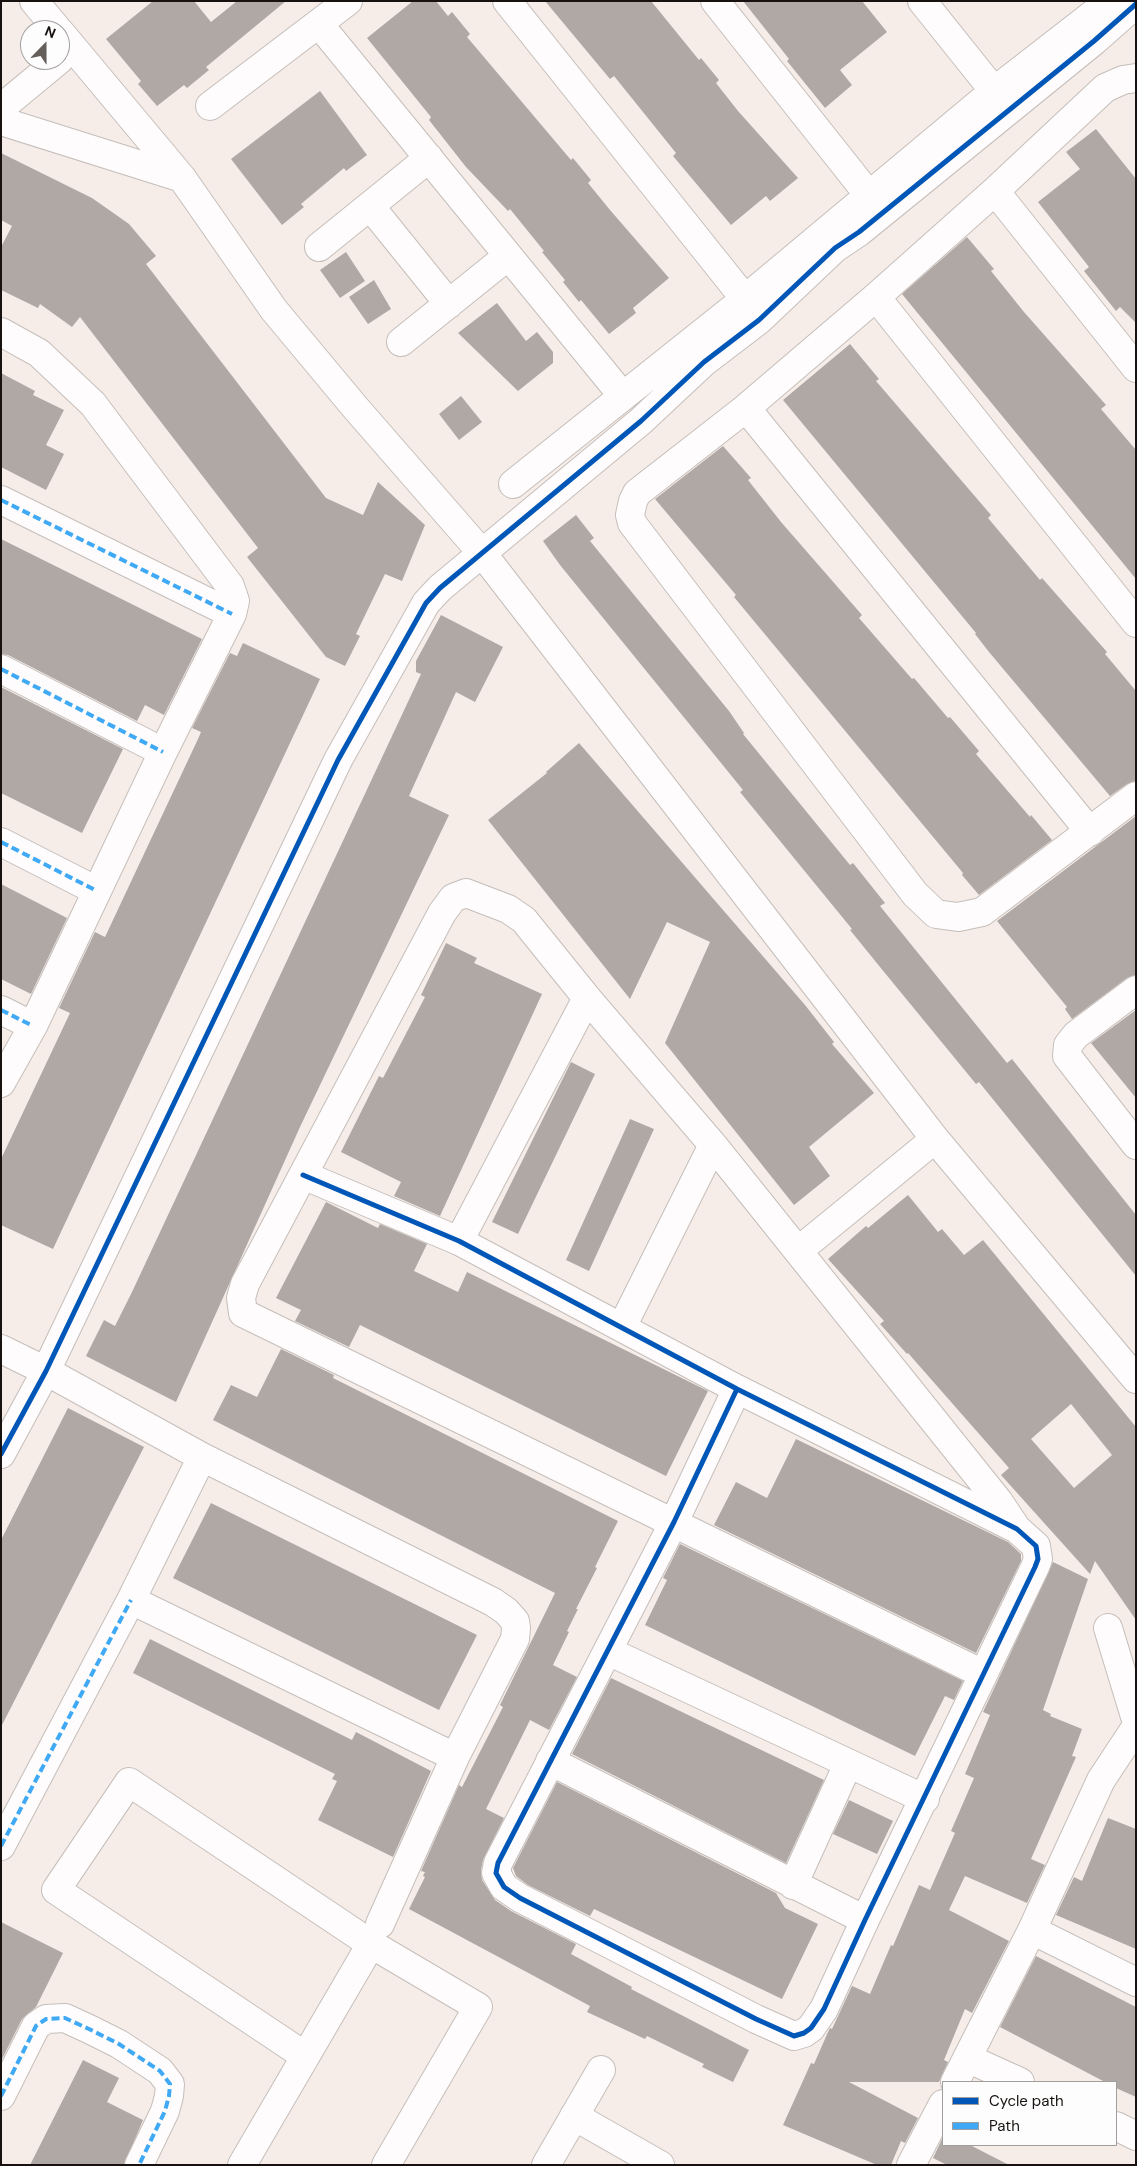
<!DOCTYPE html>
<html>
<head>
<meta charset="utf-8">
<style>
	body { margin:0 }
	#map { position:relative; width:1137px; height:2166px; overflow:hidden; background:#f6ede9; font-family:"DM Sans",sans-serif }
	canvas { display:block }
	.frame { position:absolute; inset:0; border:2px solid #17120f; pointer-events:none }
	.legend { position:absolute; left:942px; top:2081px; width:175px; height:65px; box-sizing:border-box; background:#fdfdfd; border:1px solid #a19f9e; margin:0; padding:6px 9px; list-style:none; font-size:15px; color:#17120f }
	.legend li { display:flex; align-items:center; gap:10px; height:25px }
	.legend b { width:25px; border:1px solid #a19f9e }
	.north { position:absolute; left:20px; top:20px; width:50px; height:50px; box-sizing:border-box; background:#fdfdfd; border:1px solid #a19f9e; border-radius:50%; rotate:22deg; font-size:14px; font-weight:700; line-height:20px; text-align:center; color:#17120f }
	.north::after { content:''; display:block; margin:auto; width:18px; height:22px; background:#655f5b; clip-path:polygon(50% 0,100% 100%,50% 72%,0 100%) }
</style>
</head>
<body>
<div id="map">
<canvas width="1137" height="2166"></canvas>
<div class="frame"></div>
<ul class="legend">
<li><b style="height:6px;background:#0057b8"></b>Cycle path</li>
<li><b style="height:6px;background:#3fa9f5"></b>Path</li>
</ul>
<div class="north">N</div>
</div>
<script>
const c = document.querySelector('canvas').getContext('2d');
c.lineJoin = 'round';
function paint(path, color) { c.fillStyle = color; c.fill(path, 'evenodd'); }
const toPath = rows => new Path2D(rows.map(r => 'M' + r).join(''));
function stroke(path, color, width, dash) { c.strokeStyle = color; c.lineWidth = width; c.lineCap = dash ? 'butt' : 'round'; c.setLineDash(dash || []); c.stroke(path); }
paint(toPath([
	[153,1,194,1,211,22,237,1,286,1,206,67,209,70,187,88,184,85,157,106,138,84,141,81,106,39],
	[413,1,436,1,448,16,452,12,470,34,467,37,571,160,573,158,591,180,588,183,610,210,669,278,633,308,636,313,609,334,581,300,579,302,563,282,565,280,542,252,544,251,510,209,508,211,466,167,429,120,431,117,367,38],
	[545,1,651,1,699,60,701,58,719,80,716,83,738,111,798,178,770,201,766,196,731,225,673,156,676,153,614,76,610,79],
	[743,1,862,1,887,32,840,70,852,85,825,108,787,61,789,59],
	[320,91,367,155,346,171,344,168,301,204,304,207,282,225,231,159],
	[1096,129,1136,179,1136,323,1120,307,1116,311,1084,271,1089,267,1038,202,1080,169,1066,152],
	[1,153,92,198,129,224,156,256,146,264,326,498,363,515,378,482,425,525,402,581,385,574,356,634,360,636,345,666,326,657,247,557,258,548,80,317,72,327,40,304,38,308,1,290,1,247,12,226,1,220],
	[967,237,994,269,991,271,1024,312,1106,405,1101,409,1136,450,1136,579,902,294],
	[346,252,365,281,340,298,320,270],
	[374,280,391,309,368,324,349,297],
	[497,303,526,341,537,332,553,352,553,363,518,391,458,333],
	[850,344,879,379,876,381,991,515,988,518,1040,580,1042,578,1107,652,1105,654,1136,691,1136,781,1127,784,1110,796,989,652,975,634,976,633,783,400],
	[1,373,35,391,33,395,64,410,46,445,64,454,46,490,1,467],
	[461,396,482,422,459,440,439,414],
	[723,446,751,478,748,480,781,522,862,615,859,618,912,679,914,678,948,718,950,717,979,751,976,754,1030,817,1031,815,1052,840,979,895,962,875,963,873,734,597,736,595,655,499],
	[576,515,594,538,590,541,729,711,744,733,743,734,850,865,853,863,885,903,880,906,1007,1063,1012,1059,1136,1215,1136,1276,979,1082,976,1084,880,967,850,930,852,929,740,792,743,790,560,565,543,541],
	[1,539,202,639,164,715,145,705,137,721,8,655,1,654],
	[441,615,503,647,475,702,456,692,409,796,449,815,300,1127,176,1402,86,1356,104,1320,115,1326,132,1292,421,674,416,672,416,661],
	[243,643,320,679,53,1249,1,1225,1,1159,70,1013,59,1008,95,932,105,937,198,739,201,732,192,728,230,653,237,656],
	[1,687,123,749,82,833,1,793],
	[579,743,805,1005,834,1042,832,1044,874,1093,809,1147,830,1176,794,1205,665,1043,710,942,667,922,630,999,488,820,547,773,546,772],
	[1136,816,1136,975,1127,978,1072,1019,1065,1009,1067,1007,997,921],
	[1,884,67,918,31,994,1,979],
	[446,943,477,958,474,963,542,994,440,1216,394,1196,401,1182,341,1152,379,1076,383,1078,425,997,421,995],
	[1136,1010,1136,1098,1091,1043],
	[571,1062,595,1074,518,1234,492,1222],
	[630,1119,654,1129,589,1271,566,1260],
	[908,1195,938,1232,942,1229,964,1255,983,1240,1136,1427,1136,1620,1095,1561,1090,1574,1001,1475,1009,1468,908,1353,907,1354,880,1324,884,1321,828,1259,866,1226,868,1228],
	[1071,1404,1112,1455,1074,1488,1031,1439],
	[326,1202,378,1228,380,1224,427,1244,414,1271,458,1292,467,1272,708,1391,666,1476,360,1325,349,1347,295,1321,301,1310,276,1298],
	[281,1349,334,1375,333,1378,618,1521,595,1567,597,1568,576,1609,578,1609,567,1631,569,1632,553,1665,577,1677,549,1730,530,1720,486,1809,504,1818,483,1860,481,1870,482,1880,495,1900,511,1911,576,1944,571,1954,632,1987,631,1989,749,2050,733,2082,702,2067,704,2064,647,2036,645,2039,587,2012,590,2006,409,1909,425,1877,423,1876,425,1872,421,1871,459,1785,462,1787,503,1707,500,1705,555,1593,213,1420,231,1385,257,1397],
	[68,1408,144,1447,1,1727,1,1540],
	[796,1439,1008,1542,1021,1554,1021,1561,976,1653,714,1525,736,1482,767,1498],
	[211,1503,477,1635,439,1710,173,1578],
	[680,1544,963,1681,954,1700,945,1696,915,1756,645,1625,667,1580,663,1578],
	[1053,1562,1088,1579,1043,1710,1051,1714,1050,1716,1082,1729,1072,1756,1076,1757,1031,1859,1045,1865,1027,1903,965,1876,949,1910,1009,1941,972,2013,965,2009,944,2060,948,2062,939,2082,849,2082,918,2118,905,2143,901,2141,891,2165,877,2165,783,2125,811,2063,814,2064,828,2032,830,2028,832,2029,852,1986,870,1994,891,1945,893,1946,919,1885,930,1890,955,1833,951,1831,974,1778,965,1774,990,1715,983,1712],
	[150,1639,352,1740,356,1732,431,1771,393,1857,318,1820,337,1781,332,1779,335,1774,133,1673],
	[611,1678,824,1780,786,1863,572,1754],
	[557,1782,776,1893,785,1908,818,1924,782,1999,594,1909,590,1916,528,1885,516,1876,513,1868],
	[849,1800,893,1821,877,1854,833,1834],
	[1108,1818,1136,1829,1136,1949,1056,1915,1074,1877,1082,1881],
	[1,1922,63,1953,36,2007,22,2019,1,2061],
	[1036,1956,1136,2007,1136,2097,1116,2088,1116,2082,1105,2082,1000,2027],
	[83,2060,119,2078,107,2102,143,2120,124,2165,30,2165],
	[943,2137,943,2145,970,2145,1009,2165,947,2165,933,2158]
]), '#afa8a5');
const minor = toPath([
	[34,1,58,30],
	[507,1,745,299],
	[715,1,868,194],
	[922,1,994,91],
	[319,24,622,395],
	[60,32,182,178,274,310,354,406,482,553,935,1139,1136,1379],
	[1136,78,1123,80,1105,88,995,191,1136,368],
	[210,106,348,1],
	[1,108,59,60],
	[1,121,182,178],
	[995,191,876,297,746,408,637,493,633,501,630,515,632,523,915,894,936,914,958,917,982,912,1136,796],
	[370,206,449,304],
	[319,247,429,158],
	[876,297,1136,623],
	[1,332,39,353,93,404,230,586,235,601,232,614,163,752,33,1026,1,1083],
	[401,342,508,256],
	[746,408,1090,832],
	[513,484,745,299,994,91,1110,1],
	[1,500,232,614],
	[1,669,163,752],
	[1,842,97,891],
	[1136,990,1076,1035,1068,1045,1067,1056,1136,1145],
	[1,1010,33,1026],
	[303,1175,459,1241,737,1389,1017,1529,1036,1546,1038,1559,1035,1567,865,1920,824,2009,811,2028,804,2033,794,2036,756,2019,520,1898,504,1887,496,1873,498,1863,674,1522,737,1389],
	[459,1241,587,998],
	[798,1251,935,1139],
	[622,1327,713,1145],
	[1,1349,46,1371,202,1457,493,1602,506,1611,515,1621,516,1628,515,1639,455,1757,380,1924],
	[1,1454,46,1371,338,760,426,603,440,588,641,421,704,362,759,320,835,248,859,232,1094,41,1136,4],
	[131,1600,455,1757],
	[1108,1628,1136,1720],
	[608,1651,925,1799],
	[983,1674,243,1313,241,1298,245,1284,442,913,453,898,466,893,508,909,524,920,587,998,713,1145,999,1502,1015,1526],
	[550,1761,865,1920],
	[1,1846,131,1600,202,1457],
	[793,1885,848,1764],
	[1032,1930,1136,1982],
	[305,2056,56,1890,129,1782,371,1944,478,2007,386,2165],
	[967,2058,1020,2082],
	[955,2082,1032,1930,1101,1780,1136,1727],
	[1,2096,36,2026,46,2019,65,2018,89,2029,119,2044,160,2071,170,2084,169,2096,165,2111,139,2165],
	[574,2116,660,2165],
	[1116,2126,1136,2136],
	[242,2165,371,1944],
	[546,2165,601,2070],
	[911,2165,943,2104]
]);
stroke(minor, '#c5beba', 30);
stroke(minor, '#fefcfc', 28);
stroke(toPath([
	[1,500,232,614],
	[1,669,163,752],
	[1,842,97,891],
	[1,1010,33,1026],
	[1,1846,131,1600],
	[1,2096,36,2026,46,2019,65,2018,89,2029,119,2044,160,2071,170,2084,169,2096,165,2111,139,2165]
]), '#3fa9f5', 4, [8, 4]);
stroke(toPath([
	[303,1175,459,1241,737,1389,1017,1529,1036,1546,1038,1559,1035,1567,865,1920,824,2009,811,2028,804,2033,794,2036,756,2019,520,1898,504,1887,496,1873,498,1863,674,1522,737,1389],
	[1,1454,46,1371,338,760,426,603,440,588,641,421,704,362,759,320,835,248,859,232,1094,41,1136,4]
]), '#0057b8', 5);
</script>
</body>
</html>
